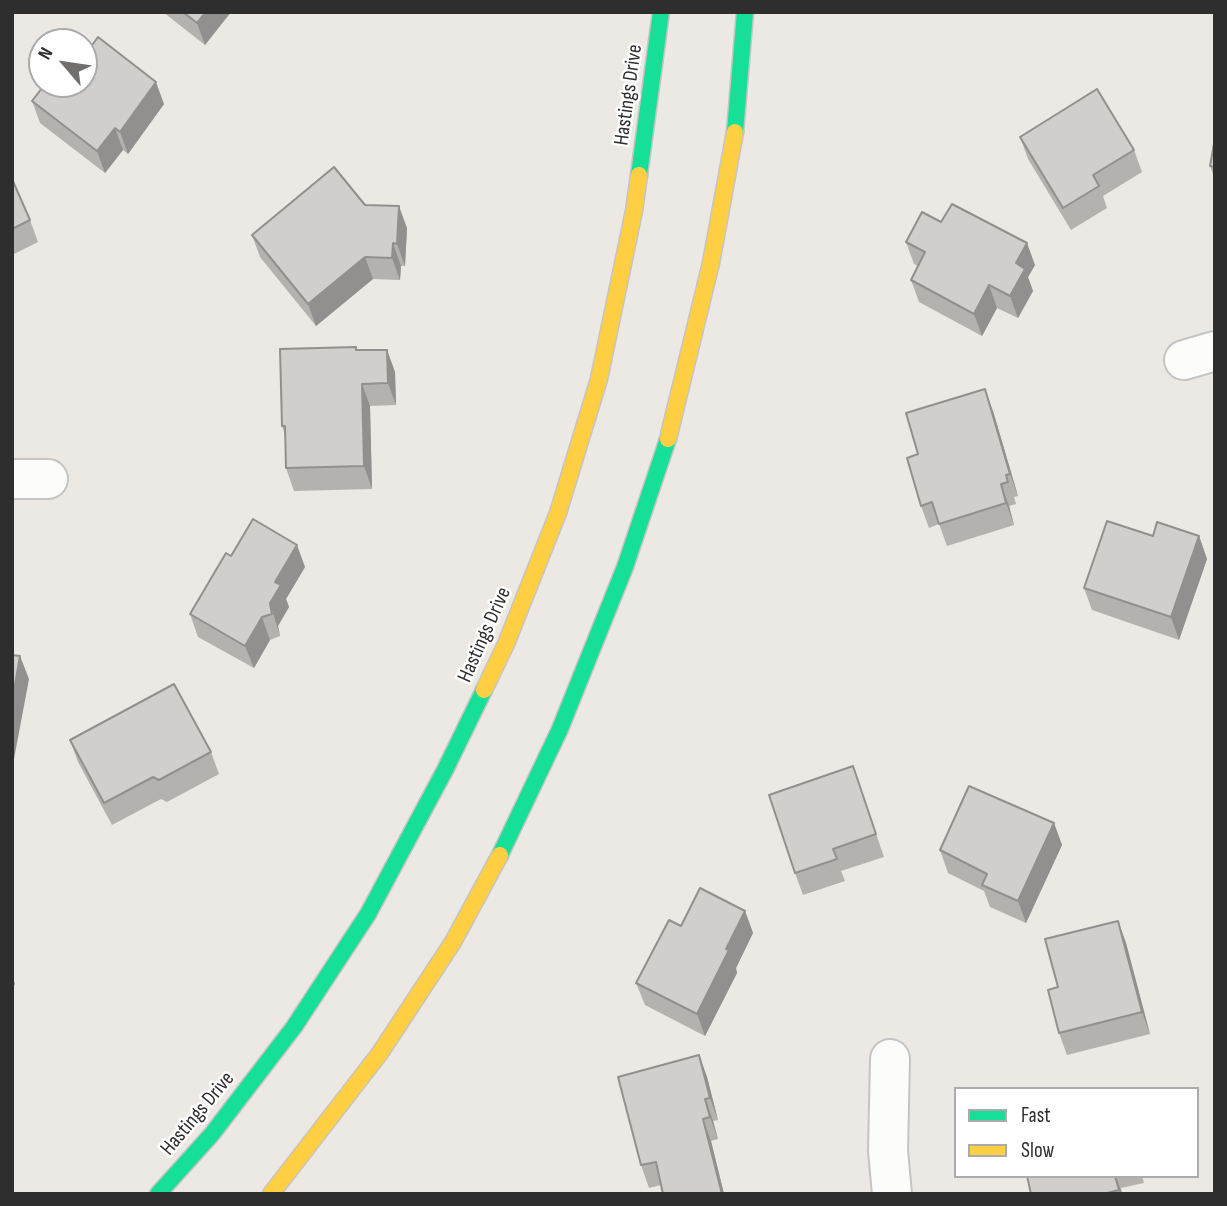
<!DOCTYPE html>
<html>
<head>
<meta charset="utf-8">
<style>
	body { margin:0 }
	#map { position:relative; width:1227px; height:1206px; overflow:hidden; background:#ece8e4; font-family:"Sofia Sans Condensed",sans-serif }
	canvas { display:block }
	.frame { position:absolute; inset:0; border:14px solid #2e2e2e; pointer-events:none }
	.legend { position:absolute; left:954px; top:1087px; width:245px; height:91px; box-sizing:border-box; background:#fff; border:2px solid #ababab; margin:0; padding:9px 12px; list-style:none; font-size:21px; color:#2e2e2e }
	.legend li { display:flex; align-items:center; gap:14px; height:35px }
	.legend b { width:35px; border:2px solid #ababab }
	.north { position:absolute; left:28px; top:28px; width:70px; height:70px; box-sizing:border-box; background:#fff; border:2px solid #ababab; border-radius:50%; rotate:299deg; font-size:19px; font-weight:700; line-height:28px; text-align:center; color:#2e2e2e }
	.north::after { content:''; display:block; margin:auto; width:24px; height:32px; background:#706f6e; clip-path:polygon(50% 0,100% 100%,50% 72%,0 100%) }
</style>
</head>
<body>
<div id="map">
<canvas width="1227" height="1206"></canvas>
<div class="frame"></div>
<ul class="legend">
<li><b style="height:9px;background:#16e098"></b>Fast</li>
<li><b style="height:9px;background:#ffcf43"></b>Slow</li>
</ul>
<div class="north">N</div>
</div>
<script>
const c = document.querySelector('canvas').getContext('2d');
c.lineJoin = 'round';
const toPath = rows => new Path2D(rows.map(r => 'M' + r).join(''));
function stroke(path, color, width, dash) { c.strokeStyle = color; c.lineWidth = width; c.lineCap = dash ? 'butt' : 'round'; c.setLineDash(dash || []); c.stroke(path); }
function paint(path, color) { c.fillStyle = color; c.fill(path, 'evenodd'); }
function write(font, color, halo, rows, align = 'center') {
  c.font = font + ' "Sofia Sans Condensed",sans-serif'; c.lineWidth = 5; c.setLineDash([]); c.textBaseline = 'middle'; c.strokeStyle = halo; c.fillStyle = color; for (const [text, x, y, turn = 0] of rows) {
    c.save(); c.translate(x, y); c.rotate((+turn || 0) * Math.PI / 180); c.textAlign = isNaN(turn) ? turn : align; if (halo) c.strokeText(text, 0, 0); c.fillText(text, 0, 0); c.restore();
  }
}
const street = toPath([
	[1184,360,1215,351],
	[12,479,48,479],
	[890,1059,888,1151,892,1194]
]);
const fast = toPath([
	[735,132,745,12],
	[639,175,661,12],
	[500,855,560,729,625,567,668,439],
	[158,1194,212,1134,294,1027,368,914,445,770,484,690]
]);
const slow = toPath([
	[668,439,711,263,735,132],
	[484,690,506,644,558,513,599,379,634,211,639,175],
	[271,1194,380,1053,453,942,500,855]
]);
stroke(street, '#c5c4c5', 42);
stroke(fast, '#c5c4c5', 19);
stroke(slow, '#c5c4c5', 19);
stroke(street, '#fcfcfb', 38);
stroke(fast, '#16e098', 16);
stroke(slow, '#ffcf43', 16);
paint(toPath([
	[163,12,231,12,205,45],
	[32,101,164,104,128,154,123,150,105,173,40,123],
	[1020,137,1134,150,1142,172,1103,196,1107,208,1071,230,1028,159],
	[1215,138,1215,180,1210,166],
	[12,179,30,220,38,242,12,255],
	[365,205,407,228,405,266,401,266,400,280,373,279,316,326,260,257,252,235],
	[906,242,1035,265,1028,277,1033,291,1018,318,997,308,982,336,919,302,911,280,918,266,914,264],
	[357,350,387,350,395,372,396,405,370,406,372,489,294,491,286,468,285,435,282,426],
	[993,411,1018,496,1014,497,1016,504,1009,506,1014,525,947,546,939,524,929,528,921,506,918,454],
	[1153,536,1199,536,1207,559,1179,640,1092,610,1084,588],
	[231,556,305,567,286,599,289,607,278,626,280,636,270,640,254,668,198,637,190,614],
	[70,740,211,752,219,774,167,802,161,799,112,825,78,762],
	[853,766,884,857,841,871,845,881,803,895,795,873],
	[1054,823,1062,845,1026,923,990,907,984,891,948,873,940,850],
	[745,911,753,933,736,968,737,973,705,1036,645,1005,636,983,681,926],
	[1118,921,1126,943,1150,1034,1067,1055,1059,1033,1058,987],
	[699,1055,707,1077,718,1120,713,1121,718,1139,711,1141,724,1194,663,1194,661,1185,649,1188,641,1165],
	[1027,1176,1142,1176,1144,1183,1121,1188,1122,1194,1031,1194]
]), '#b4b1af');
paint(toPath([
	[206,12,231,12,205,45,197,23],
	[156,82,164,104,128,154,120,132],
	[115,128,123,150,105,173,97,151],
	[399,206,407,228,405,266,397,244],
	[393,243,401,266,400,280,392,258],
	[1027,243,1035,265,1028,277,1033,291,1018,318,1010,296,1016,263],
	[365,257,373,279,316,326,308,304],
	[989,285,997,308,982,336,974,314],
	[387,350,395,372,396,405,388,383],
	[362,384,370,406,372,489,364,466],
	[985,389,993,411,1018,496,1010,474],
	[1001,484,1009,506,1014,525,1006,503],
	[1199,536,1207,559,1179,640,1171,617],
	[297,545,305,567,286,599,289,607,278,626,280,636,270,603,275,582],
	[262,617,270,640,254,668,245,646],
	[20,656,29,679,14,759,12,755,12,702],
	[1054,823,1062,845,1026,923,1018,901],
	[745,911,753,933,736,968,737,973,705,1036,697,1014,726,949],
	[1118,921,1126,943,1150,1034,1142,1012],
	[12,976,15,984,12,989],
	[699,1055,707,1077,718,1120,710,1098],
	[705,1099,713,1121,718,1139,710,1117],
	[703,1119,711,1141,724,1194,722,1194],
	[1115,1176,1116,1176,1122,1194,1120,1194]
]), '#92908e');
const building = toPath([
	[183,12,206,12,197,23,183,12],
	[98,37,156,82,120,132,115,128,97,151,32,101,45,84,84,84,84,56,98,37],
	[1097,89,1134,150,1093,175,1099,186,1063,208,1020,137,1097,89],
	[1215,138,1215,167,1210,166,1215,138],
	[334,167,365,205,399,206,397,244,393,243,392,258,365,257,308,304,252,235,334,167],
	[12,179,30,220,12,229,12,179],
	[952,204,1027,243,1016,263,1025,269,1010,296,989,285,974,314,911,280,925,252,906,242,922,212,941,222,952,204],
	[356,347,356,350,387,350,388,383,362,384,364,466,286,468,285,426,282,426,280,349,356,347],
	[985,389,1010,474,1006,475,1008,482,1001,484,1006,503,939,524,932,502,921,506,907,458,918,454,906,413,985,389],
	[253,519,297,545,275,582,281,585,270,603,272,614,262,617,245,646,190,614,226,553,231,556,253,519],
	[1107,521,1153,536,1157,522,1199,536,1171,617,1084,588,1107,521],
	[12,655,20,656,12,702,12,655],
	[174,684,211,752,159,780,153,777,104,803,70,740,174,684],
	[853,766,876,834,833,849,837,859,795,873,769,795,853,766],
	[969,786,1054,823,1018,901,982,885,987,874,940,850,969,786],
	[700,888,745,911,726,949,729,950,697,1014,636,983,669,920,681,926,700,888],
	[1118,921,1142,1012,1059,1033,1048,990,1058,987,1045,939,1118,921],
	[699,1055,710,1098,705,1099,710,1117,703,1119,722,1194,663,1194,656,1162,641,1165,618,1077,699,1055],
	[1027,1176,1115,1176,1119,1190,1103,1194,1031,1194,1027,1176]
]);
paint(building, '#d1cecb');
stroke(building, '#92908e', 2);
write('21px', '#2e2e2e', '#fff', [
	["Hastings Drive",629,95,-82],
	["Hastings Drive",485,635,-66],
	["Hastings Drive",198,1114,-50]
]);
</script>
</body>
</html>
